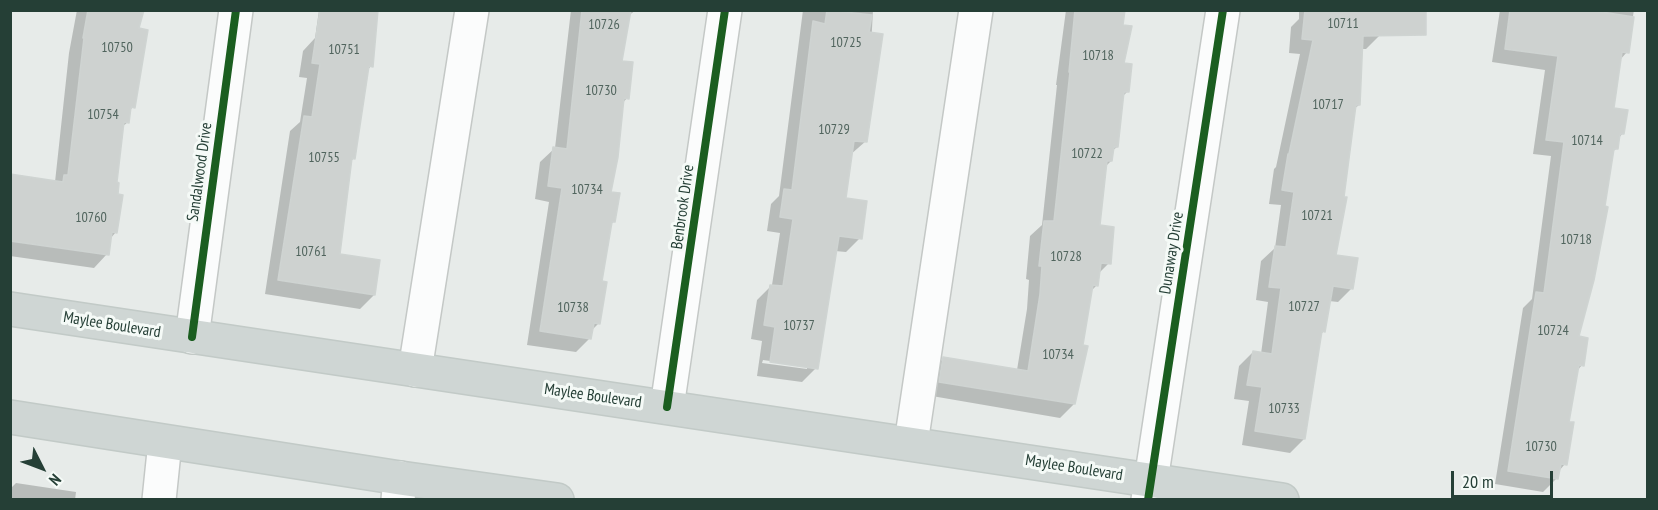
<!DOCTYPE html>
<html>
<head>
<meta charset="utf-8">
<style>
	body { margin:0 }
	#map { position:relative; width:1658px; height:510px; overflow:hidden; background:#e7ebe9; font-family:"PT Sans Narrow",sans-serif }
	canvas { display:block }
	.frame { position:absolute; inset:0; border:12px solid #253f36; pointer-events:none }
	.north { position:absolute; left:12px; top:438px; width:60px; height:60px; -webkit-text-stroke:4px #f5faf7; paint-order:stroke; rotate:132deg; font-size:16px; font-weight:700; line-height:24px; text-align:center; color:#253f36 }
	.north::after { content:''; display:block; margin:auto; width:21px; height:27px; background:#253f36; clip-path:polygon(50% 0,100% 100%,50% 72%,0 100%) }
	.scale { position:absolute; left:1451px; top:471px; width:102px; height:27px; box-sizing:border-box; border:3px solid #253f36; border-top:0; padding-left:8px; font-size:18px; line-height:21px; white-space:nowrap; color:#253f36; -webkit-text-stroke:4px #f5faf7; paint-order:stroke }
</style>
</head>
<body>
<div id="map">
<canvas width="1658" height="510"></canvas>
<div class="frame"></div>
<div class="north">N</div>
<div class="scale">20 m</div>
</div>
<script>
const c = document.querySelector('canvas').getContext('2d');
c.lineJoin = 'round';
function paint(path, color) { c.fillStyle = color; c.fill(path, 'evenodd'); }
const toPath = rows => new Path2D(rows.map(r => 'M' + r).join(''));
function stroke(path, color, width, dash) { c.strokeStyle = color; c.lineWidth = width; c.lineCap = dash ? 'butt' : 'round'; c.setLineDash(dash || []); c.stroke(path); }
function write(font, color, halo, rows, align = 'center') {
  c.font = font + ' "PT Sans Narrow",sans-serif'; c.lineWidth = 6; c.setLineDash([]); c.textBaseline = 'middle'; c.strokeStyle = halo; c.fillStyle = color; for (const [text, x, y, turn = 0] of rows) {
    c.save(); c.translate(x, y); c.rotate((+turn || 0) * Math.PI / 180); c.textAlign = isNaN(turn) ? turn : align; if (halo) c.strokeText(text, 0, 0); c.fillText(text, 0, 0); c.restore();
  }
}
paint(toPath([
	[77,10,142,10,137,29,133,107,129,111,128,122,122,127,116,184,116,232,110,239,107,254,94,268,10,256,10,176,55,182,69,53],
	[319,10,377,10,371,66,367,71,354,158,350,162,338,256,374,295,360,309,265,294,290,131,300,122,307,78,299,77,303,51,315,38],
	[571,10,636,10,628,16,621,62,627,98,622,104,609,193,614,221,610,226,600,282,599,323,591,331,590,338,576,352,527,345,549,202,535,199,540,162,555,148],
	[803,10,873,10,866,141,850,155,844,199,860,238,846,252,835,251,816,368,802,382,757,376,762,341,751,339,757,300,772,285,780,233,767,231,771,204,779,196],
	[763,360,807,366,807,369,762,363],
	[1066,10,1124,10,1122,27,1123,65,1128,91,1122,97,1117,147,1112,151,1111,161,1105,167,1098,227,1109,263,1098,274,1097,285,1091,291,1074,404,1060,418,926,395,930,372,944,358,1017,370,1027,309,1029,280,1026,279,1030,236,1042,225,1057,85,1056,85],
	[1299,10,1380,10,1380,35,1366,49,1361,49,1359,105,1354,109,1334,256,1352,288,1338,302,1329,301,1324,331,1320,335,1304,439,1290,453,1242,445,1249,401,1234,399,1239,366,1253,352,1261,354,1268,302,1256,300,1261,261,1275,248,1281,205,1269,204,1274,169,1276,167,1300,54,1289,53,1291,27,1299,19],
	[1500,10,1634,10,1627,52,1619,61,1612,109,1623,133,1618,139,1616,149,1611,153,1577,337,1582,365,1577,371,1568,423,1565,464,1558,472,1557,478,1543,492,1495,484,1523,308,1532,299,1551,156,1533,154,1545,70,1492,62],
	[16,483,76,492,75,500,10,500,10,489]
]), '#0003');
const building = toPath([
	[88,10,144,10,139,28,148,30,135,108,131,107,129,123,124,122,117,182,119,183,118,194,123,195,117,233,112,232,109,255,10,241,10,174,63,182,64,175,68,175,84,38,83,38,88,10],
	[320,10,378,10,373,67,369,66,355,159,352,158,340,254,380,260,375,295,278,280,304,116,312,117,320,64,312,63,320,10],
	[582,10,631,10,622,61,633,62,629,99,624,98,618,157,611,192,620,193,615,222,612,222,602,281,607,282,600,324,594,323,591,339,540,331,562,188,548,186,553,147,567,149,582,10],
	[827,10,872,15,869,32,883,34,867,142,854,141,846,198,867,201,862,239,839,236,818,369,770,362,775,327,764,325,770,285,783,286,793,219,780,217,784,189,792,190,813,21,825,24,827,10],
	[1075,10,1125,10,1123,25,1132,26,1124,63,1132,64,1129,92,1124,92,1118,147,1114,147,1112,161,1107,161,1100,225,1114,227,1111,264,1101,263,1098,286,1093,285,1083,345,1088,346,1075,404,939,382,943,357,1028,371,1040,294,1042,266,1039,266,1044,221,1054,221,1070,72,1069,72,1075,10],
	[1305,10,1426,10,1426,35,1363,36,1360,105,1356,105,1344,197,1347,197,1336,255,1358,258,1353,289,1333,286,1325,332,1322,331,1305,439,1255,431,1262,387,1247,385,1253,351,1272,354,1281,288,1269,287,1275,246,1286,247,1294,192,1282,190,1288,154,1289,154,1313,40,1302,39,1305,10],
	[1510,10,1589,10,1634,17,1629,53,1622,52,1614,108,1628,110,1624,134,1620,134,1618,149,1614,149,1605,206,1608,207,1594,280,1579,336,1588,338,1584,366,1579,365,1569,422,1574,422,1567,465,1561,464,1558,479,1508,471,1536,292,1544,293,1564,142,1546,140,1558,56,1505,49,1510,10]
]);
paint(building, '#ced2d0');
stroke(building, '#cfd4d2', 1.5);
const minor = toPath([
	[192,337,236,10],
	[415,370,472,10],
	[667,407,725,10],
	[911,443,976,10],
	[159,500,165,442],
	[398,500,400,478],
	[1148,500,1223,10]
]);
const major = toPath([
	[10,309,1282,500],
	[10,417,400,478,557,500]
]);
stroke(minor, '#c4c8c6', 36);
stroke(major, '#c2cac7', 36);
stroke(minor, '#fbfcfc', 33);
stroke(major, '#cfd6d4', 33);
stroke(toPath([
	[192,337,236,10],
	[667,407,725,10],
	[1148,500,1223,10]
]), '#1b5e20', 8);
write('14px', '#50645d', null, [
	["10711",1343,24],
	["10726",604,25],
	["10725",846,43],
	["10750",117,48],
	["10751",344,50],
	["10718",1098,56],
	["10730",601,91],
	["10717",1328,105],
	["10754",103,115],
	["10729",834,130],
	["10714",1587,141],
	["10722",1087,154],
	["10755",324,158],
	["10734",587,190],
	["10721",1317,216],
	["10760",91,218],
	["10718",1576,240],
	["10761",311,252],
	["10728",1066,257],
	["10727",1304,307],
	["10738",573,308],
	["10737",799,326],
	["10724",1553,331],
	["10734",1058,355],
	["10733",1284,409],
	["10730",1541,447]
]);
write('16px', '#253f36', '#f5faf7', [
	["Sandalwood Drive",200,172,-82],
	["Benbrook Drive",683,207,-82],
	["Dunaway Drive",1172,253,-81],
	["Maylee Boulevard",112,325,9],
	["Maylee Boulevard",593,396,8],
	["Maylee Boulevard",1074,468,9]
]);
</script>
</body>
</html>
